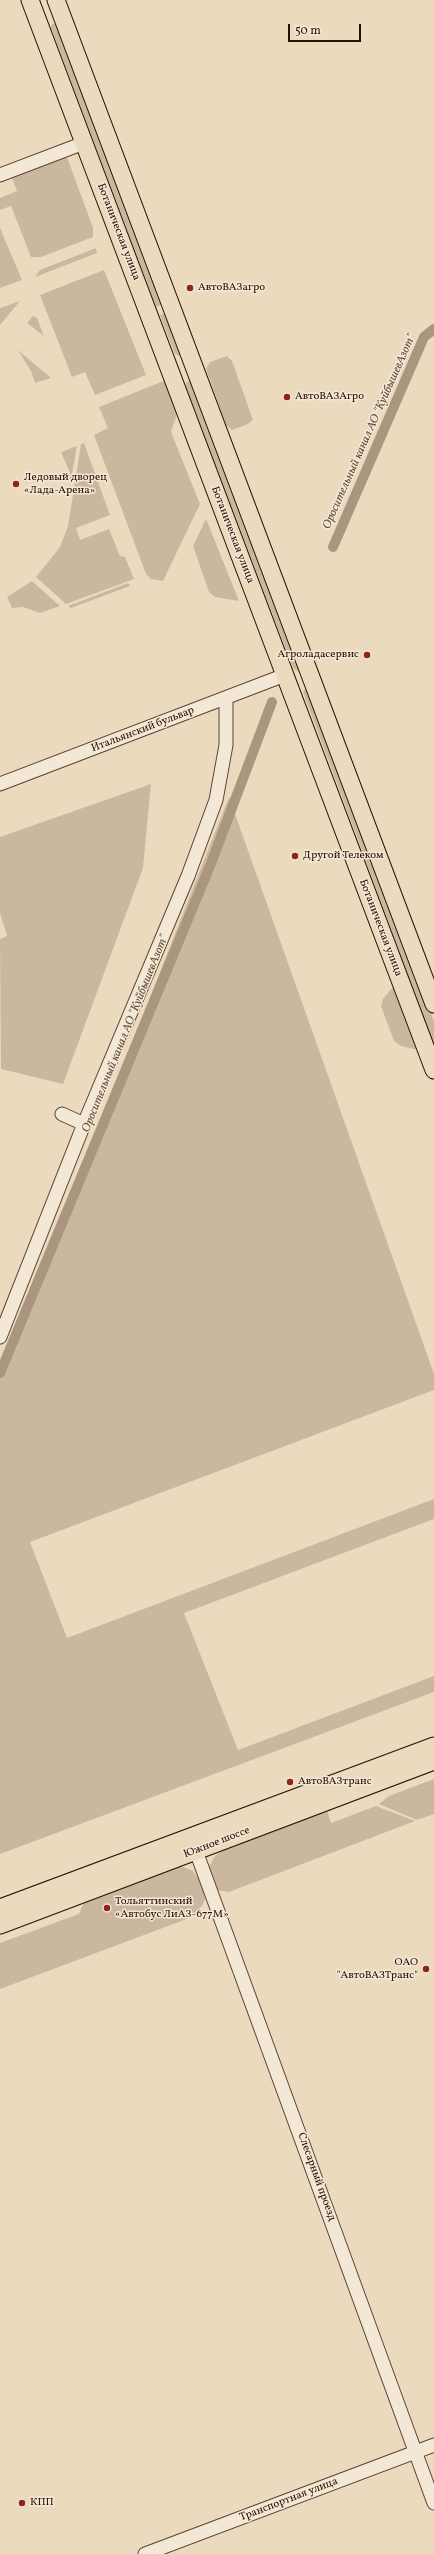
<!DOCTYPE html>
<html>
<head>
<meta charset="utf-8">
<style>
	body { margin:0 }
	#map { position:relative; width:434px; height:2554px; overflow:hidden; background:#ecdabf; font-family:Vollkorn,serif }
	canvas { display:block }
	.scale { position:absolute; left:288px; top:24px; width:73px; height:18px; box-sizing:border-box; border:2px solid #2b0f00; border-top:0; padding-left:5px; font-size:12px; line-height:14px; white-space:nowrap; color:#2b0f00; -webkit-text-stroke:3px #f3e7d5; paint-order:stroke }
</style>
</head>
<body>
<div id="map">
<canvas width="434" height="2554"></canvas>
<div class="scale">50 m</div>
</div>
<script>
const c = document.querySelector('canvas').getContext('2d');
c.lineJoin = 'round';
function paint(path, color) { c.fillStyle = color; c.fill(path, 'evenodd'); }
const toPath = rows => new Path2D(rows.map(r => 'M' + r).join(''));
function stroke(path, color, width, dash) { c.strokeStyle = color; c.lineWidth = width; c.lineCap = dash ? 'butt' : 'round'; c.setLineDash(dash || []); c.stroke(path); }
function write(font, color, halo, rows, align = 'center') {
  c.font = font + ' Vollkorn,serif'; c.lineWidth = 3; c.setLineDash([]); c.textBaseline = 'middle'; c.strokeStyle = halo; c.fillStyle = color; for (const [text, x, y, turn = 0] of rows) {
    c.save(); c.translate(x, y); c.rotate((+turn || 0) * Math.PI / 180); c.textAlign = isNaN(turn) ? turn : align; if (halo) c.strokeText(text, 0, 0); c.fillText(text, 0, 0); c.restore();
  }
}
paint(toPath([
	[56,23,165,303,156,307,51,28,52,24],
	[67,157,93,228,93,237,41,257,31,257,11,206,0,210,0,198,17,191,12,178],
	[0,228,22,280,0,288],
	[96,248,97,253,35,277,40,270],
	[104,270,146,375,95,395,85,372,72,377,40,295],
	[20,301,0,325,0,308],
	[168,312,182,354,180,356,175,354,160,315],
	[33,316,37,318,44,336,27,323],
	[18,350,51,378,35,383,31,371],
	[227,356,232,361,253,420,248,424,232,430,226,425,206,369,210,362],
	[191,379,300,671,299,672,293,668,186,387,186,383],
	[166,380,178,411,171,432,200,504,163,581,151,579,146,574,94,435,108,428,99,407],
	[84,443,110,515,76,528,80,540,109,529,120,556,125,557,134,579,66,604,36,577,60,547,68,526,81,444],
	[77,446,70,485,70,473,61,452],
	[206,519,239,601,215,597,209,592,193,546],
	[32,581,60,606,40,613,23,607,12,608,7,597],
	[128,583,130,586,71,608,68,606],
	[306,687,434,1021,434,1044,303,692],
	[151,784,143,868,63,1084,1,1069,0,939,7,936,0,913,0,837],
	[229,797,434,1374,434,1390,30,1542,67,1638,434,1499,434,1519,184,1613,238,1750,434,1676,434,1692,0,1854,0,1377],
	[393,987,418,1050,401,1046,394,1041,381,1006,383,999],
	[434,1779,434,1814,417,1820,379,1804,389,1796],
	[376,1806,415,1821,229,1892,216,1890,208,1869,215,1856,223,1850,327,1810,331,1823],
	[178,1865,193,1871,199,1879,204,1892,205,1899,202,1906,192,1917,0,1989,0,1943,79,1914,84,1902,93,1897]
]), '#cbb79f');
stroke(toPath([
	[333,547,424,337,434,329],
	[0,1373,210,866,272,702]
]), '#aa957e', 10);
const minor = toPath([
	[0,175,84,143],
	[0,784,285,675],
	[62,1114,84,1124],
	[0,1337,84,1124,188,876,216,800,226,745,226,699],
	[196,1851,434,2503],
	[145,2554,434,2445]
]);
const major = toPath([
	[30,0,434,1070],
	[56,0,434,1004],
	[0,1908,434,1746],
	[0,1925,434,1761]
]);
stroke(minor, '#5b4230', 15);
stroke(major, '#2b0f00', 19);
stroke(minor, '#f3e7d5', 13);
stroke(major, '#ecdabf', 17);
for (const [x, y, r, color] of [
	[190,288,4,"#8f2418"],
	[287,397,4,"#8f2418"],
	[16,484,4,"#8f2418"],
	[367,655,4,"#8f2418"],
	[295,856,4,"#8f2418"],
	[290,1782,4,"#8f2418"],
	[107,1908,4,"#8f2418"],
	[426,1969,4,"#8f2418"],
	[22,2503,4,"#8f2418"]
]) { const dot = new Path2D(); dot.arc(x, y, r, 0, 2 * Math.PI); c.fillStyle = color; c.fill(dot); stroke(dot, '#f3e7d5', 1.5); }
write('11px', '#2b0f00', '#f3e7d5', [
	["Ботаническая улица",118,232,69],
	["Ботаническая улица",232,535,69],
	["Итальянский бульвар",143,730,-21],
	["Ботаническая улица",380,928,69],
	["Южное шоссе",217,1843,-21],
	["Слесарный проезд",316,2177,70],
	["Транспортная улица",289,2500,-21]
]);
write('11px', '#2b0f00', '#f3e7d5', [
	["АвтоВАЗагро",198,288],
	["АвтоВАЗАгро",295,397],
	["Ледовый дворец",24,478],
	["«Лада-Арена»",24,491],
	["Агроладасервис",359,655,"right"],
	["Другой Телеком",303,856],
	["АвтоВАЗтранс",298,1782],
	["Тольяттинский",115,1902],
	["«Автобус ЛиАЗ-677М»",115,1915],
	["ОАО",418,1963,"right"],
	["\"АвтоВАЗТранс\"",418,1976,"right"],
	["КПП",30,2503]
], 'left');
write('italic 12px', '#644b39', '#f3e7d5', [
	["Оросительный канал АО \"КуйбышевАзот\"",370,432,-66],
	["Оросительный канал АО \"КуйбышевАзот\"",126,1034,-68]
]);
</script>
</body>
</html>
